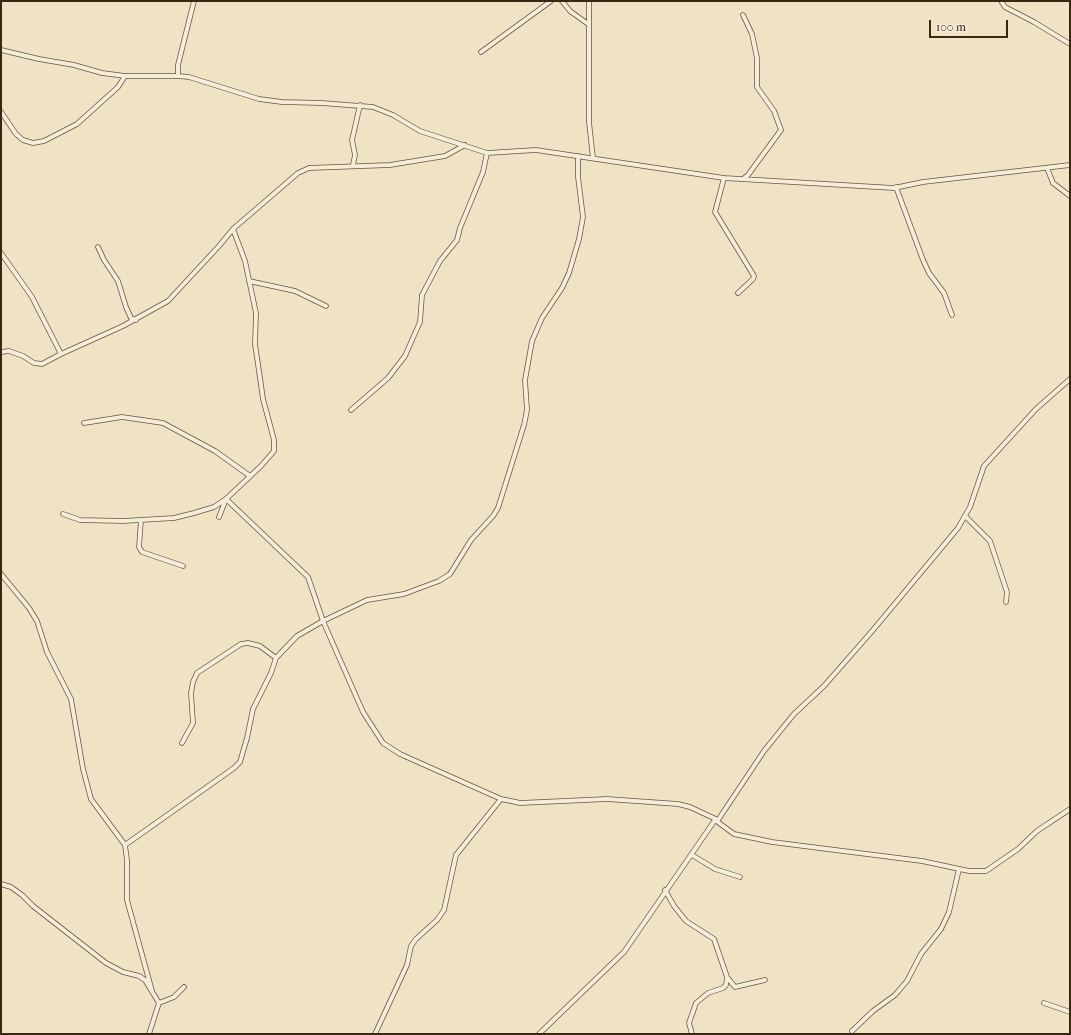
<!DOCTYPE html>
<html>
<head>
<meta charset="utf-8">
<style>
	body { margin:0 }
	#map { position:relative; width:1071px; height:1035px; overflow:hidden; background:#f0e2c4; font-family:"IM FELL French Canon",serif }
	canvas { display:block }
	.frame { position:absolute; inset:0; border:2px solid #382813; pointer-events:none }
	.scale { position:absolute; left:929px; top:20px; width:79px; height:18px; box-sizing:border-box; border:2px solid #382813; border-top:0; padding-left:5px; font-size:12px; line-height:14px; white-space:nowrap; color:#382813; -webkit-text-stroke:3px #f5ecd9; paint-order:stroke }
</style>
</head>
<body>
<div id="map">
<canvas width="1071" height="1035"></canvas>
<div class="frame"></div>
<div class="scale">100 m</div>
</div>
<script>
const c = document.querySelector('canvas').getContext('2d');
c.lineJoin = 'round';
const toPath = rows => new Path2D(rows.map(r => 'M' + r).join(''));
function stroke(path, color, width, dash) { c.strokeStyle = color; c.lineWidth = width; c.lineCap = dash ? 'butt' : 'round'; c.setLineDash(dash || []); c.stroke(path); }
const minor = toPath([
	[562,1,570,11,588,24],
	[589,1,589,122,593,158],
	[1001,1,1005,7,1034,22,1070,44],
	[743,15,752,34,757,58,757,87,774,111,781,130,748,175,743,179],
	[1,50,39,59,74,65,102,73,125,76,178,76,189,77,259,99,282,102,322,103,373,107,393,115,420,131,487,153,536,150,724,178,894,188,923,182,1070,165],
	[481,52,551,1],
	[178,76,178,65,194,1],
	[1,112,16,134,23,140,33,143,44,141,77,124,118,87,125,76],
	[353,165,355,155,352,140,360,105],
	[1047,168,1053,183,1070,196],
	[724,178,715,212,754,276,753,279,738,293],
	[896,187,923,260,929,273,944,293,952,315],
	[98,247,104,260,118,281,126,307,131,318,136,320],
	[1,253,32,297,61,354],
	[249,281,295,291,326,306],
	[1,352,9,351,23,356,34,363,42,364,61,354,123,326,168,301,219,246,233,229,298,173,309,168,390,165,445,156,465,145],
	[351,410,388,378,405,356,420,322,422,295,440,261,457,240,460,228,483,172,487,153],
	[84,423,122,417,163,423,215,451,250,476],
	[63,514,80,520,123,521,174,518,194,513,214,507,226,499,261,466,274,451,274,440,263,399,260,378,255,344,256,313,245,261,233,229],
	[965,516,990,541,1007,592,1006,602],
	[219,517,226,499,308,577,323,621,363,712,383,743,400,754,501,799,511,801,520,803,607,799,678,804,690,807,718,820],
	[141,520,139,547,142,552,183,566],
	[1,574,29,608,37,621,47,652,71,699,83,769,91,799,125,845,127,860,127,900,152,991],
	[182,743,193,723,191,693,193,682,197,673,241,644,248,643,260,646,276,658],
	[715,820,734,834,772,842,922,861,969,871,986,871,1018,849,1037,831,1070,809],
	[125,845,234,768,240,762,247,738,253,709,271,673,276,658,297,636,323,621,367,600,404,594,439,581,450,574,471,540,493,516,498,508,524,425,527,410,525,380,532,341,542,318,562,288,569,273,579,239,583,217,578,177,578,156],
	[692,855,715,869,740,877],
	[1,884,11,887,22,895,33,906,106,963,123,972,139,976,145,980,159,1003,149,1034],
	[665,890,674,906,686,921,714,939,727,977,726,985,723,988,708,993,696,1003,689,1023,692,1034],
	[727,977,735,987,765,980],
	[159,1003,174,997,184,987],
	[1044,1003,1070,1012],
	[852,1031,873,1011,895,995,907,981,921,954,941,929,949,912,959,869],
	[375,1034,407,965,411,946,416,939,437,920,444,910,456,855,501,799],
	[539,1034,624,952,715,820,718,820,764,751,794,714,824,686,873,630,958,528,970,507,984,466,1036,409,1070,379]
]);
stroke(minor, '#66563f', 5.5);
stroke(minor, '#f5ecd9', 4);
</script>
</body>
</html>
